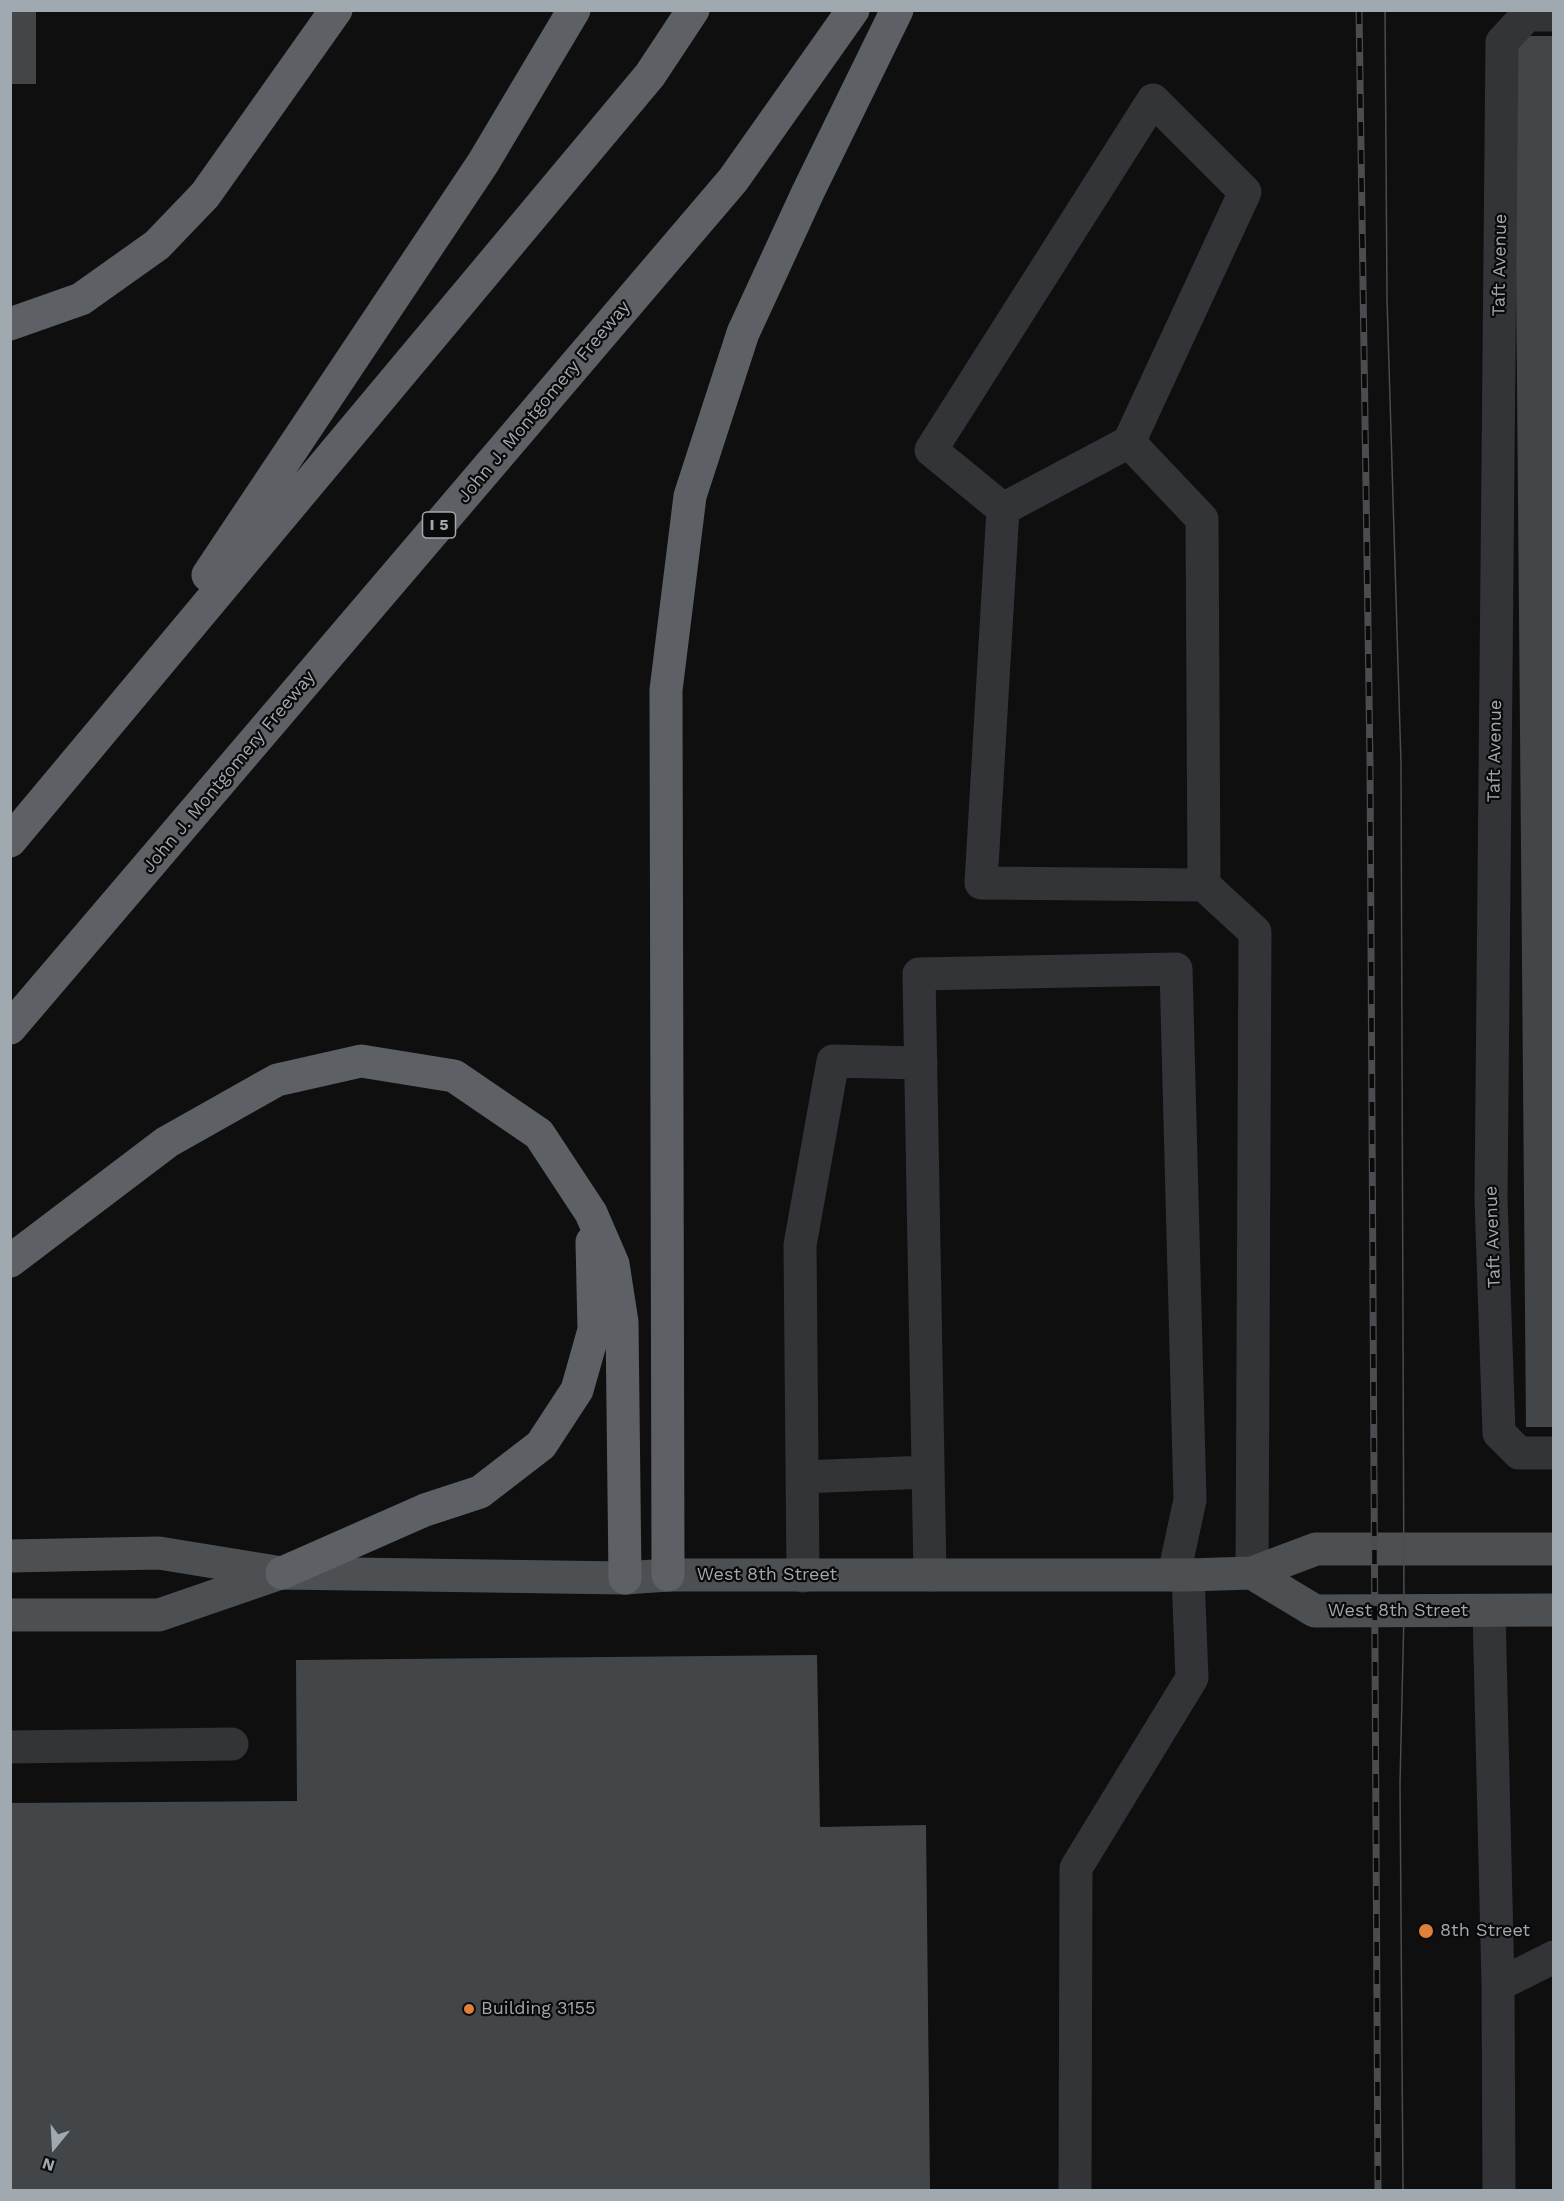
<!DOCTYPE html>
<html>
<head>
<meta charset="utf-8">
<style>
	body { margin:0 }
	#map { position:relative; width:1564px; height:2201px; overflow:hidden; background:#0f0f10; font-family:"Work Sans",sans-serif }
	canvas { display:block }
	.frame { position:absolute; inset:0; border:12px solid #a1a9b0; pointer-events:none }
	.north { position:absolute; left:24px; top:2117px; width:60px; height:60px; -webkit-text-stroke:4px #0a0a0b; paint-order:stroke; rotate:198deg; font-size:16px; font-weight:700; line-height:24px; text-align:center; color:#a1a9b0 }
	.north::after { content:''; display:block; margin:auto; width:21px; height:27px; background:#a1a9b0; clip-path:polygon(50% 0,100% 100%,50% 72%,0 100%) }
</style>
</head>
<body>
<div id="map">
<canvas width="1564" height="2201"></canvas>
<div class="frame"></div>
<div class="north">N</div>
</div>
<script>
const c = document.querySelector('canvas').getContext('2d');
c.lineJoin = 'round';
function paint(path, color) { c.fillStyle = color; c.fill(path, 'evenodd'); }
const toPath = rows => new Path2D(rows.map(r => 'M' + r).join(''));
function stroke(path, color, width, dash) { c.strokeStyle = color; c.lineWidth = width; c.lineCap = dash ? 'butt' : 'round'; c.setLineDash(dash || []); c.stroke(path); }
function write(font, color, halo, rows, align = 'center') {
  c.font = font + ' "Work Sans",sans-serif'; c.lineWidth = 4.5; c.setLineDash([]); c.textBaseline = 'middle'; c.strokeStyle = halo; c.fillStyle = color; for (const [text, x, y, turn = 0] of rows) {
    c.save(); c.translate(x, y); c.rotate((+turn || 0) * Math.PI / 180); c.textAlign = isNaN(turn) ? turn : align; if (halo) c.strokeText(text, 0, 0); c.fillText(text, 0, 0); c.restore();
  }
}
paint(toPath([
	[10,10,36,10,36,84,10,84],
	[1514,36,1554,36,1554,1427,1526,1427],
	[817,1655,820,1827,926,1825,930,2190,10,2190,10,1803,297,1801,296,1660]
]), '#434648');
stroke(toPath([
	[1554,15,1527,15,1502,42,1491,1199,1499,1433,1519,1453,1554,1453],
	[1129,442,1202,519,1204,885],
	[1003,509,1129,442,1245,192,1153,100,931,450,1003,509,981,883,1204,885,1255,932,1252,1573],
	[802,1477,928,1472],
	[930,1575,919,974,1176,969,1190,1500,1174,1574],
	[803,1576,800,1245,833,1061,921,1063],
	[1489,1611,1498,1985,1499,2190],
	[10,1747,232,1744],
	[1498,1985,1554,1957],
	[1075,2190,1076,1868,1192,1678,1188,1575]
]), '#323437', 33);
stroke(toPath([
	[10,1556,159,1553,282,1573,625,1578,668,1575,1188,1575,1252,1573,1316,1549,1554,1549],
	[1252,1573,1315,1611,1554,1610],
	[10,1615,159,1615,278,1574]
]), '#4d5053', 33);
stroke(toPath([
	[10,324,81,299,157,245,205,195,336,10],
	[208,575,483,163,574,10],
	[10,841,650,75,693,10],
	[10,1028,733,180,853,10],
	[10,1261,167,1142,277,1080,361,1061,454,1076,539,1134,591,1213,613,1264,622,1322,625,1578],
	[282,1573,425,1510,480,1492,541,1445,577,1390,594,1330,592,1242],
	[668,1575,666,690,690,496,743,333,808,192,897,10]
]), '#5d6165', 33);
stroke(toPath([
	[1385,10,1387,299,1401,764,1404,1612,1400,1783,1403,2190]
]), '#4a4c50', 1.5);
const rail = toPath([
	[1359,10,1370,762,1378,2190]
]);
stroke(rail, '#4a4c50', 7);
stroke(rail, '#0a0a0b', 4.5, [14]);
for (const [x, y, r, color] of [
	[1426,1931,8,"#de8039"],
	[469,2009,6,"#de8039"]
]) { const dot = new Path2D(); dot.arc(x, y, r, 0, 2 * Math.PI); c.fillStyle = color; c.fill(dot); stroke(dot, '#0a0a0b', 2); }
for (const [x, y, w] of [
	[439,525,33]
]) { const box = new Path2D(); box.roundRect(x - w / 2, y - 13, w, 26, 4.5); c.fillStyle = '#0a0a0b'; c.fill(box); stroke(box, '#a1a9b0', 1.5); }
write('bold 16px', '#a1a9b0', null, [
	["I 5",439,525]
]);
write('18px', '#a1a9b0', '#0a0a0b', [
	["Taft Avenue",1500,265,-89],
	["John J. Montgomery Freeway",544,402,-50],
	["Taft Avenue",1495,751,-89],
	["John J. Montgomery Freeway",229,772,-50],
	["Taft Avenue",1493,1237,-92],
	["West 8th Street",767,1575],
	["West 8th Street",1398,1611]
]);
write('18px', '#a1a9b0', '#0a0a0b', [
	["8th Street",1440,1931],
	["Building 3155",481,2009]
], 'left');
</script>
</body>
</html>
